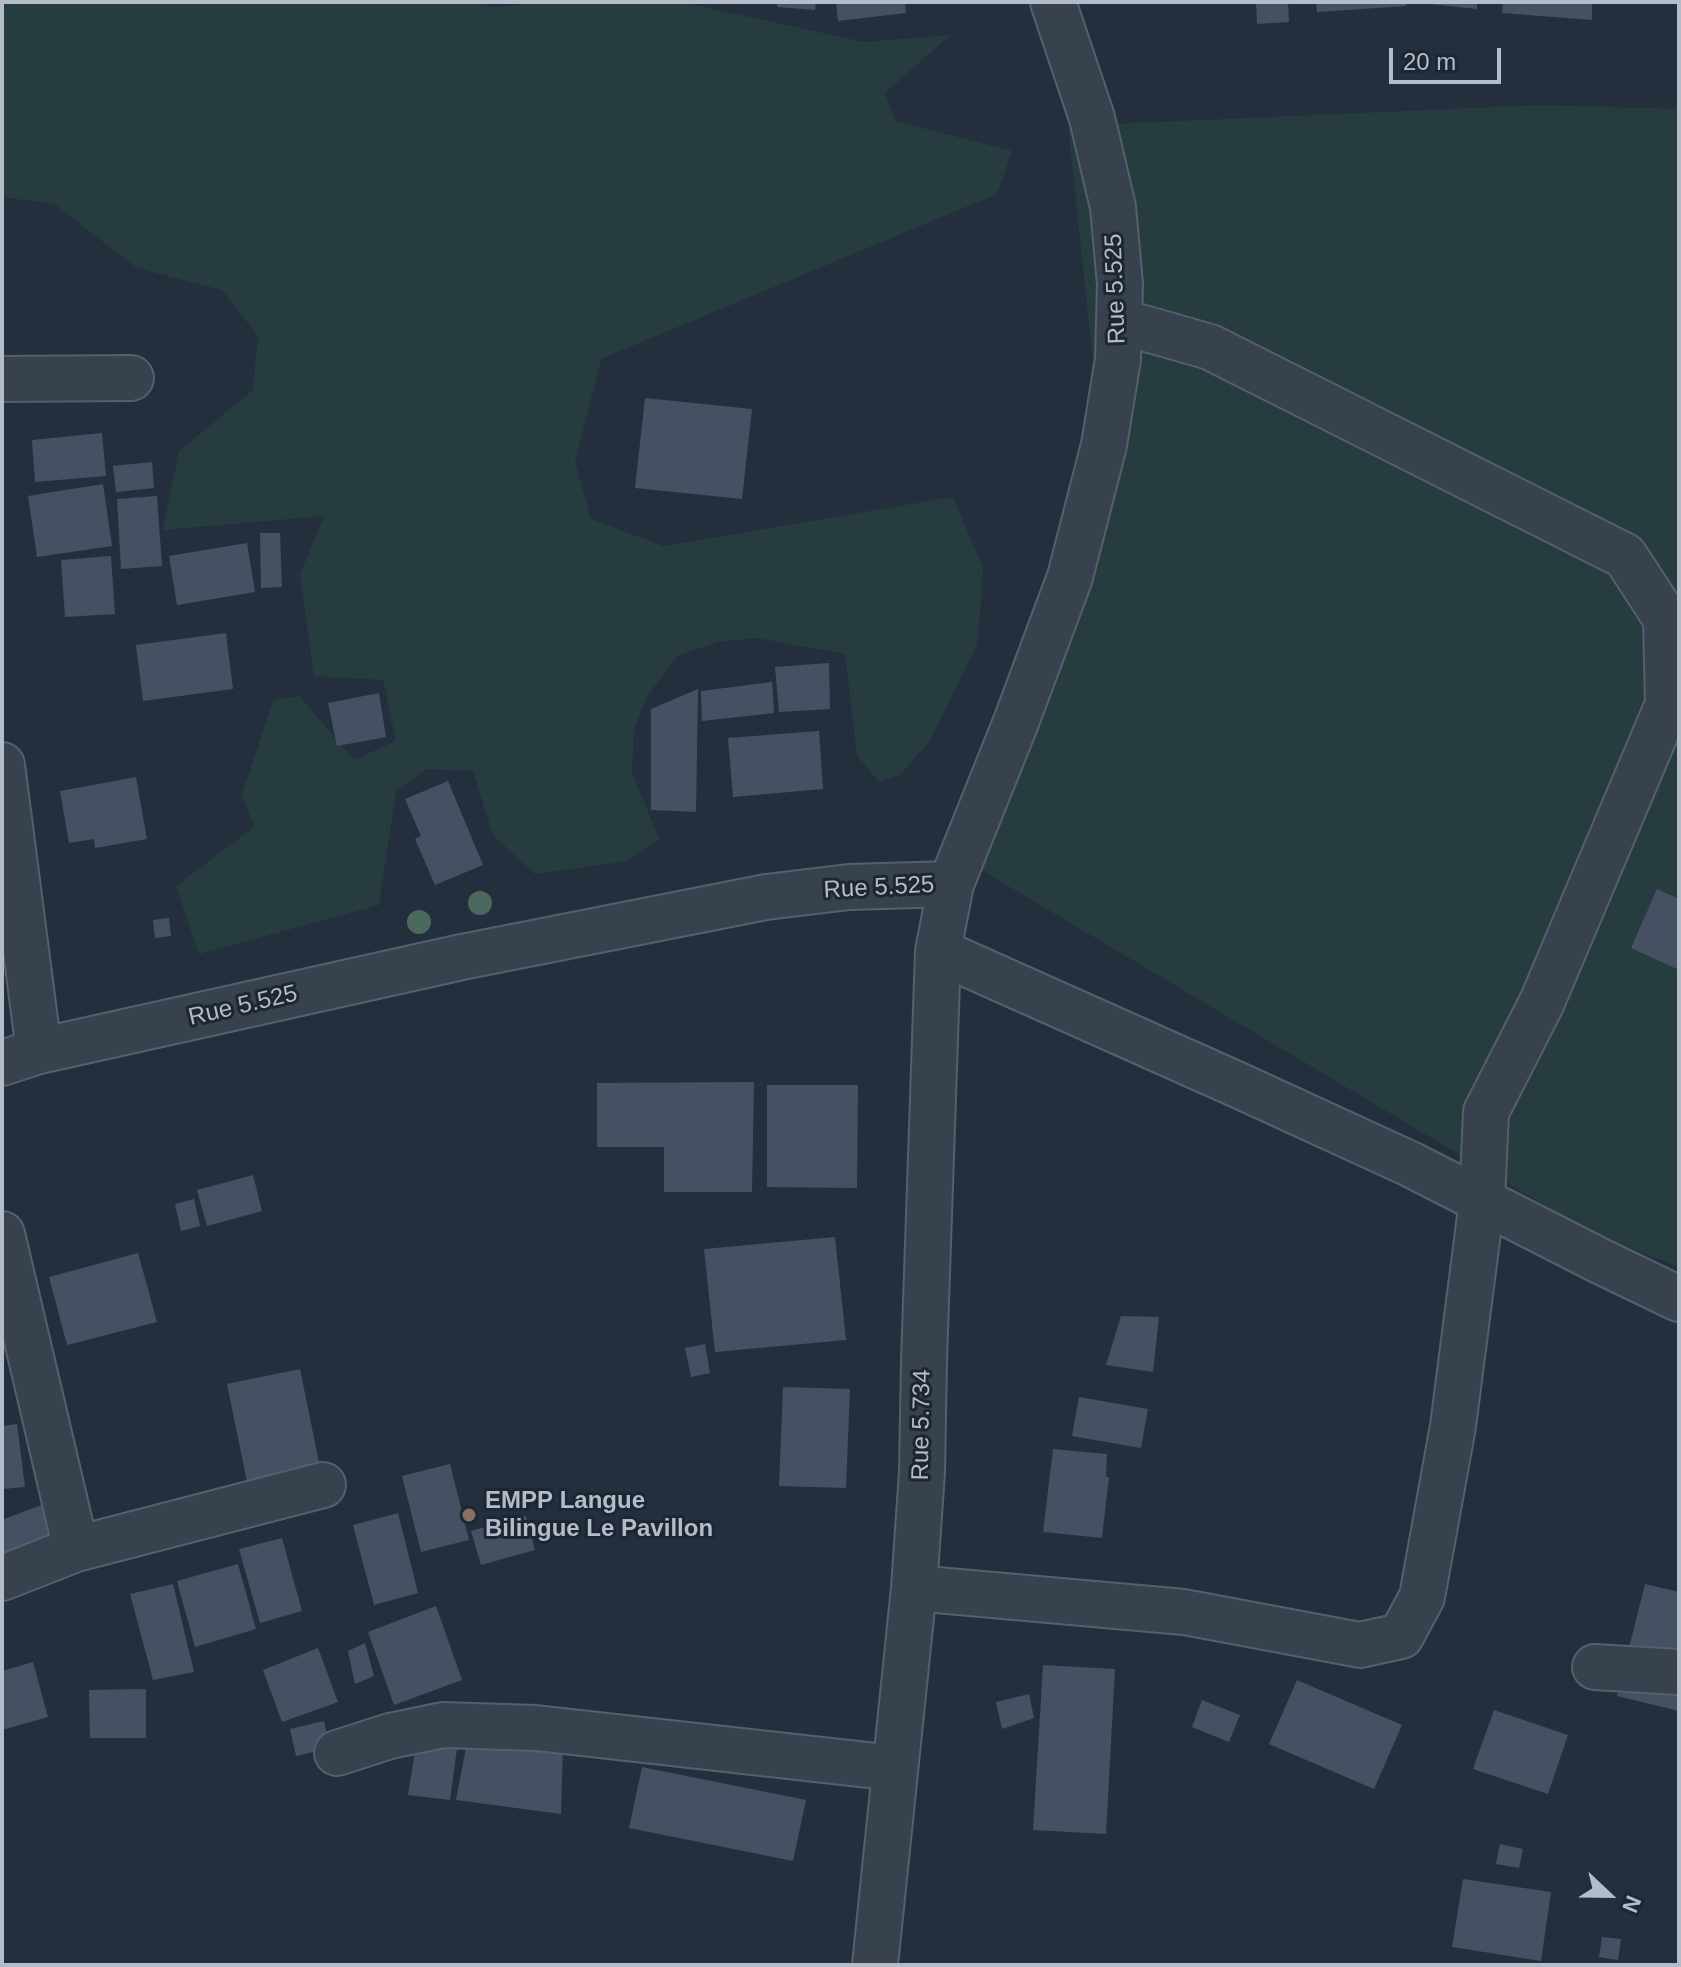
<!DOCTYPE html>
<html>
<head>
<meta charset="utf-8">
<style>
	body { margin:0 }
	#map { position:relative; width:1681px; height:1967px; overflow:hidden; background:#242f3e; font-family:Arial,sans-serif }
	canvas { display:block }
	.frame { position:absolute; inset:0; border:4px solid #b4bcc9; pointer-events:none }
	.north { position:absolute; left:1569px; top:1855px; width:80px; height:80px; -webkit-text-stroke:6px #1d2633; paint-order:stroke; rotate:112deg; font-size:22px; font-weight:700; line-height:32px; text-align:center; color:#b4bcc9 }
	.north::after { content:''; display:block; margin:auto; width:28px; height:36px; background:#b4bcc9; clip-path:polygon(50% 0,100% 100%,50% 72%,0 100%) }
	.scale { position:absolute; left:1389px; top:48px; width:112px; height:36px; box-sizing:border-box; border:4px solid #b4bcc9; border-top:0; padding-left:10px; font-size:24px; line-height:28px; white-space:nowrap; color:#b4bcc9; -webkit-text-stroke:6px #1d2633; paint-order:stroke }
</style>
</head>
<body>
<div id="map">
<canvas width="1681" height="1967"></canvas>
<div class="frame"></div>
<div class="north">N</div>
<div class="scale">20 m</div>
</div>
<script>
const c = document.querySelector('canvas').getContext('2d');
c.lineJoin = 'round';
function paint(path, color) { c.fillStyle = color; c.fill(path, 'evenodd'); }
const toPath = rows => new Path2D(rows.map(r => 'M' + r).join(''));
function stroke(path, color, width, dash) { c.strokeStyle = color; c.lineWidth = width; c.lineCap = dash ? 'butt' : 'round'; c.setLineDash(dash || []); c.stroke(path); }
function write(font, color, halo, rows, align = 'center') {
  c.font = font + ' Arial,sans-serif'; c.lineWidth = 6; c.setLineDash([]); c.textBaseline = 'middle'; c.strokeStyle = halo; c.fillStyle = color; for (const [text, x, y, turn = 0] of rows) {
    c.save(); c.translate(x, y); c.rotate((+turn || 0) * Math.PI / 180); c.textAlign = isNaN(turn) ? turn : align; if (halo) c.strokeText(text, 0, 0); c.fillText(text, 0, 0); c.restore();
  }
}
paint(toPath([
	[2,2,477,2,493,7,547,2,681,2,864,42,950,35,885,93,895,121,1012,151,997,194,601,359,575,462,591,519,663,546,953,497,983,568,979,628,977,644,930,741,900,775,879,782,857,755,845,654,757,638,718,642,678,655,646,698,634,730,632,772,659,839,628,861,535,874,493,835,473,771,426,769,396,791,379,905,199,954,176,886,254,827,242,795,273,701,299,696,354,760,396,741,383,680,314,676,300,574,324,516,163,530,179,451,253,390,258,336,222,290,137,268,54,204,2,197],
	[1540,105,1679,109,1679,1267,1593,1234,951,852,1042,641,1095,379,1068,126]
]), '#263c3f');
paint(toPath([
	[777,2,816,2,815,10,777,7],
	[836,2,905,2,906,13,838,21],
	[1256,2,1288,2,1289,22,1257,24],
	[1316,2,1406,2,1406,6,1317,12],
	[1430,2,1477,2,1477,9,1430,4],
	[1503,2,1592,2,1592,20,1502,13],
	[645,398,752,409,742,499,635,488],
	[102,433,106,476,35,482,32,440],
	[152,462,154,488,116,492,113,466],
	[103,484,112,546,37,557,28,496],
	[157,496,162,566,121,569,117,499],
	[260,533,280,533,282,587,261,588],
	[247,543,255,592,177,605,169,556],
	[111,556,115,614,65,617,61,560],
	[226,633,233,689,143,701,136,645],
	[829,663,830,709,779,712,775,667],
	[772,682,774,713,702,721,701,691],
	[698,689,696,812,651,810,651,709],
	[379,693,386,737,337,746,328,703],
	[819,731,823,789,733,797,728,738],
	[136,777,147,839,95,848,94,839,69,843,60,791],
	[448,781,483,865,435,885,415,839,421,836,405,799],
	[1657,889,1679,899,1679,970,1631,948],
	[169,918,171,936,155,938,153,920],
	[754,1082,752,1192,664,1192,664,1147,597,1147,597,1083],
	[767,1085,858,1085,857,1188,767,1187],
	[253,1175,262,1211,207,1226,197,1190],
	[194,1199,200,1226,181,1231,175,1204],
	[835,1237,846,1340,715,1352,704,1249],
	[138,1253,157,1322,67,1345,49,1277],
	[1121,1316,1159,1317,1153,1372,1106,1365],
	[705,1344,710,1373,691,1377,685,1348],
	[300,1369,320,1467,247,1482,227,1384],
	[783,1387,850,1389,846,1488,779,1486],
	[1079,1397,1148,1409,1141,1448,1072,1436],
	[17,1424,25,1487,3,1489,2,1426],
	[1053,1449,1107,1454,1106,1477,1109,1477,1102,1538,1043,1532],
	[450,1464,469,1540,421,1552,402,1476],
	[44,1504,60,1545,2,1567,2,1520],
	[398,1513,418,1593,374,1605,353,1525],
	[526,1516,535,1550,481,1565,471,1531],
	[282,1538,302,1611,260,1623,239,1549],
	[238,1564,256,1629,195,1647,177,1581],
	[173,1584,194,1672,153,1680,130,1594],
	[1645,1584,1679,1592,1679,1711,1617,1696],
	[436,1606,462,1680,394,1705,368,1632],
	[365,1643,374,1676,355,1684,348,1651],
	[318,1648,338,1702,282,1722,263,1670],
	[33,1662,48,1717,2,1730,2,1671],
	[1043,1665,1115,1669,1106,1834,1033,1830],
	[1297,1680,1402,1725,1374,1789,1269,1744],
	[146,1689,146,1738,90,1738,89,1690],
	[1029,1694,1034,1718,1002,1729,996,1702],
	[1202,1700,1240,1715,1229,1742,1192,1727],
	[1494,1710,1568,1735,1548,1794,1473,1769],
	[324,1721,330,1748,296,1756,290,1729],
	[469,1732,563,1746,561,1814,456,1800],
	[459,1733,450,1800,408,1795,417,1739],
	[642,1767,806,1800,793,1861,629,1828],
	[1500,1844,1523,1849,1519,1868,1496,1864],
	[1463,1879,1551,1892,1541,1961,1452,1947],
	[1602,1937,1621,1939,1618,1960,1599,1957]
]), '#455162');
const minor = toPath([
	[2,379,131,378],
	[2,765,39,1051],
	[938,951,1238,1085,1410,1164,1600,1261,1679,1299],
	[2,1063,39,1051,462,957,766,897,849,887,951,884,1016,722,1070,577,1104,445,1118,359,1120,284,1113,207,1092,118,1053,2],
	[2,1234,76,1549],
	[2,1578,76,1549,323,1485],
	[914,1588,1184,1612,1360,1645,1401,1636,1422,1597,1453,1426,1482,1201,1486,1112,1542,1002,1668,704,1666,619,1625,556,1210,347,1119,321],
	[1595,1667,1679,1672],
	[337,1753,390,1736,443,1725,536,1728,895,1768],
	[875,1965,914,1588,922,1472,924,1361,938,951,951,884]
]);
stroke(minor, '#565f6c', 48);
stroke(minor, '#38414e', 44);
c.fillStyle = '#4b6a5d';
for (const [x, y] of [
	[480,903],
	[419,922]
]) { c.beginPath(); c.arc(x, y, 12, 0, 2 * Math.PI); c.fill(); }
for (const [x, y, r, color] of [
	[469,1515,8,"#8d6e63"]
]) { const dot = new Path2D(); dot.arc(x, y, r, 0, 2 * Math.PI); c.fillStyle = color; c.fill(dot); stroke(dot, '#1d2633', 3); }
write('24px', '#b4bcc9', '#1d2633', [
	["Rue 5.525",1116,289,-92],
	["Rue 5.525",879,888,-3],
	["Rue 5.525",243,1006,-13],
	["Rue 5.734",922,1425,-89]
]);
write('bold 24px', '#b4bcc9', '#1d2633', [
	["EMPP Langue",485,1501],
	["Bilingue Le Pavillon",485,1529]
], 'left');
</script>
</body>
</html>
